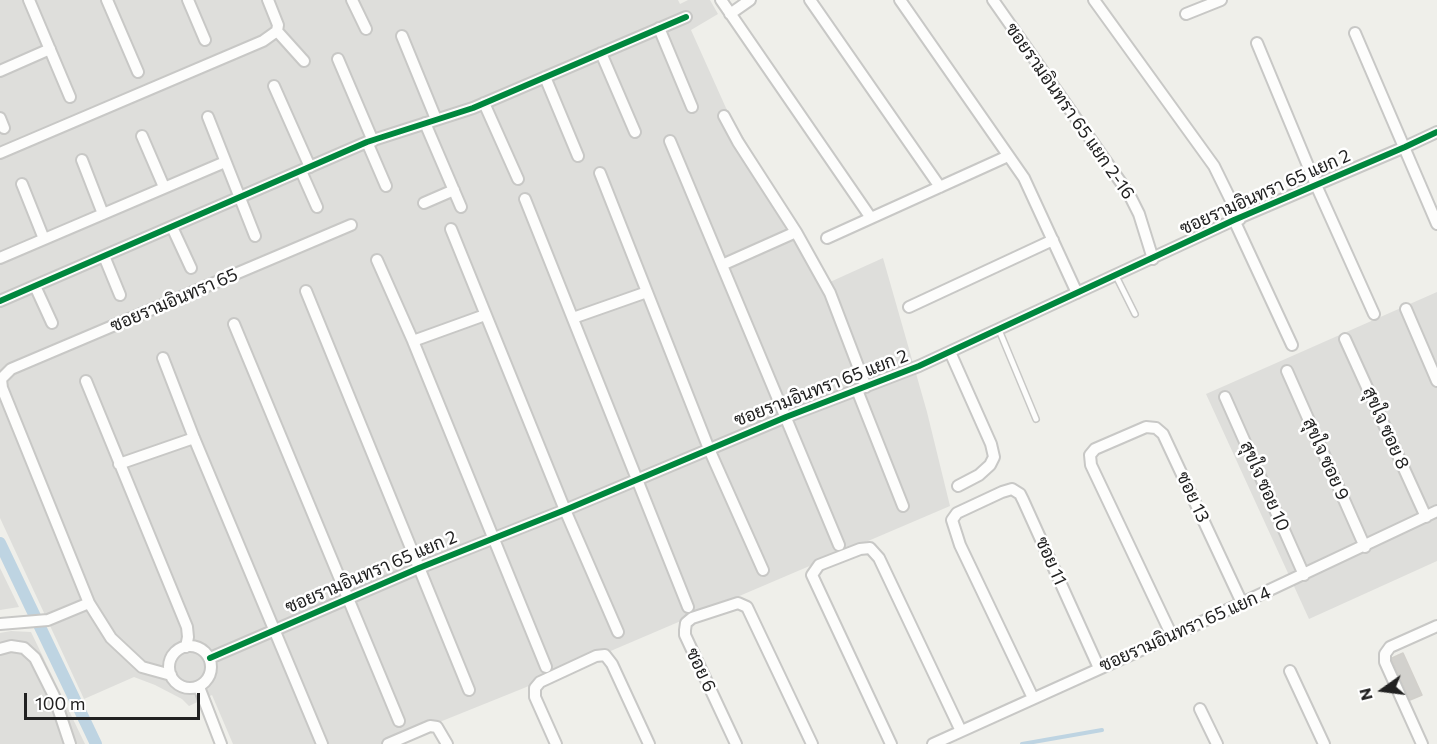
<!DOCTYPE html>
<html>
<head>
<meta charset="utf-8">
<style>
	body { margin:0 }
	#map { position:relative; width:1437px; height:744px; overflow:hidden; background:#efefea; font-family:Commissioner,sans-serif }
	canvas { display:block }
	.north { position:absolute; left:1353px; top:660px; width:60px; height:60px; -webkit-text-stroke:4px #fff; paint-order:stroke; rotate:256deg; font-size:16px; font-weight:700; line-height:24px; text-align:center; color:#212121 }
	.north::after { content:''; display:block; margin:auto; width:21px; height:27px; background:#212121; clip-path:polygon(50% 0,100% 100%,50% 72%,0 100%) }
	.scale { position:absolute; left:24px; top:693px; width:176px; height:27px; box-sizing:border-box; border:3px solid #212121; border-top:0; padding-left:8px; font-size:18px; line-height:21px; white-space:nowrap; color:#212121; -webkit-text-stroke:4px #fff; paint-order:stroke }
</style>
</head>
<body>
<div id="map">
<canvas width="1437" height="744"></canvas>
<div class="north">N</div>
<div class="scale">100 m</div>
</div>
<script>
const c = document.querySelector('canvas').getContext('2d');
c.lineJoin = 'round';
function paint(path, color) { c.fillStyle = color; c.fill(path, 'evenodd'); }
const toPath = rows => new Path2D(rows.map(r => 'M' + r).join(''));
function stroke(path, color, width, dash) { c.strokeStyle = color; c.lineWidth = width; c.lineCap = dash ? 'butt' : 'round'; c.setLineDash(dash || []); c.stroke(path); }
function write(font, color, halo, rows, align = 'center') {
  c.font = font + ' Commissioner,Sarabun,sans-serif'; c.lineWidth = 5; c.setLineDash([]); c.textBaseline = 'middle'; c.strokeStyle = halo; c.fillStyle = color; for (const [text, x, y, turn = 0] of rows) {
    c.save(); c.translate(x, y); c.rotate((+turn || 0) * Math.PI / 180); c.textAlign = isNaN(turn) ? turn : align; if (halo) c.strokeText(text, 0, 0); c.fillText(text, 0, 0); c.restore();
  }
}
paint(toPath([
	[0,0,678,0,680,4,688,0,710,0,718,14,691,30,726,108,830,282,883,258,927,412,950,506,524,688,385,744,233,744,212,695,189,706,182,699,155,685,134,677,84,699,0,518],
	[1437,292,1437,561,1309,619,1206,394],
	[0,568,19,607,0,610],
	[11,631,31,632,85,744,0,744,0,633]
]), '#dededb');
stroke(toPath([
	[1022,744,1102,730]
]), '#bed4e2', 4);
stroke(toPath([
	[0,543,96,744]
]), '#bed4e2', 12);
const building = toPath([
	[1403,653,1422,695,1410,700,1392,660,1392,658,1403,653]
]);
paint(building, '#d2d1cd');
stroke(building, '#d2d0cb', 1.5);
const service = toPath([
	[1116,276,1135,314],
	[999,330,1036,419]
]);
const minor = toPath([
	[29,0,70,97],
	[107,0,138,72],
	[188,0,205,40],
	[268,0,278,25,277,31,304,61],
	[352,0,366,29],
	[721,0,871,218],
	[810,0,940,187],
	[900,0,1024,178,1077,293],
	[993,0,1129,194,1139,214,1153,259],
	[1094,0,1214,166,1240,219],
	[730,14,750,0],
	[1186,14,1221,0],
	[659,28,692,107],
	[1355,33,1437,224],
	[402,36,436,119],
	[1257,43,1316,185,1374,314],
	[601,53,635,132],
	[338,59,373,141],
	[0,71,50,49],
	[545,77,578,156],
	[274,86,310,167],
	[484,103,518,179],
	[724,116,738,142,796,232,830,293,866,387],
	[208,117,255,236],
	[0,118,4,128],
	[425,123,461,207],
	[142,136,164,187],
	[670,141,839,545],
	[367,142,386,186],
	[0,153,263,41,277,31],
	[82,160,103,214],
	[301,171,317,207],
	[600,173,709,449,763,570],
	[22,184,44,239],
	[525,199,688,607],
	[424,203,454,190],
	[1234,220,1292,345],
	[172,227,191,268],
	[451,229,565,510,618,632],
	[827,238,1008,156],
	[104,256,120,295],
	[0,258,225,162],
	[377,260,413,341,546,667],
	[722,265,796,232],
	[35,286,52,323],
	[306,291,469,690],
	[0,301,367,142,473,108,686,17],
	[909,307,1053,240],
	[1406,309,1437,381],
	[573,318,647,292],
	[234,324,399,721],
	[1345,339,1426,517],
	[413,341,485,315],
	[950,352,991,444,994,457,990,465,979,475,958,486],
	[163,358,194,438,322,744],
	[1287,371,1365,547],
	[86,381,187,627,188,637,186,647],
	[857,390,903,506],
	[1225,397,1304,575],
	[119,464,194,438],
	[0,624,48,620,89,603],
	[1172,636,1091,465,1090,455,1095,449,1146,427,1156,428,1163,434,1242,603],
	'169 667a21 21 0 1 1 42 0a21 21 0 1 1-42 0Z',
	[0,649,11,646,24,648,35,658,54,696,70,744],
	[210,658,419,568,565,510,786,417,919,366,1234,220,1405,147,1437,132],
	[1290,671,1324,744],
	[171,675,142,667,111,638,89,603,2,388,1,379,11,369,351,225],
	[199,687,221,744],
	[1033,698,960,545,952,520,957,513,1002,492,1012,489,1020,494,1023,500,1099,668],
	[1200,709,1217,744],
	[388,744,430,726,437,727,447,744],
	[556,744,535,697,535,688,540,682,596,656,605,655,612,664,649,744],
	[736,744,685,635,685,630,686,623,692,618,738,603,747,607,812,744],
	[891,744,812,575,819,565,860,549,870,548,879,558,961,731],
	[933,744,1172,636,1437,511],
	[1422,744,1385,662,1385,654,1390,647,1437,626]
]);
stroke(service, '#c8c8c6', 8);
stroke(minor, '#c8c8c6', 14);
stroke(service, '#fdfdfc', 5);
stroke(minor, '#fdfdfc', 10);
stroke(toPath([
	[0,301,367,142,473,108,686,17],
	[210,658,419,568,565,510,786,417,919,366,1234,220,1405,147,1437,132]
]), '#00873e', 6);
write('18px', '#212121', '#fff', [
	["ซอยรามอินทรา 65 แยก 2-16",1070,111,55],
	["ซอยรามอินทรา 65 แยก 2",1265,192,-24],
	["ซอยรามอินทรา 65",174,300,-23],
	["ซอยรามอินทรา 65 แยก 2",821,388,-21],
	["สุขใจ ซอย 8",1386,428,66],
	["สุขใจ ซอย 9",1326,459,66],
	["สุขใจ ซอย 10",1265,486,66],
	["ซอย 13",1193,497,65],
	["ซอย 11",1051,561,66],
	["ซอยรามอินทรา 65 แยก 2",371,572,-23],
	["ซอยรามอินทรา 65 แยก 4",1185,629,-24],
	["ซอย 6",701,670,65]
]);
</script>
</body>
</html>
